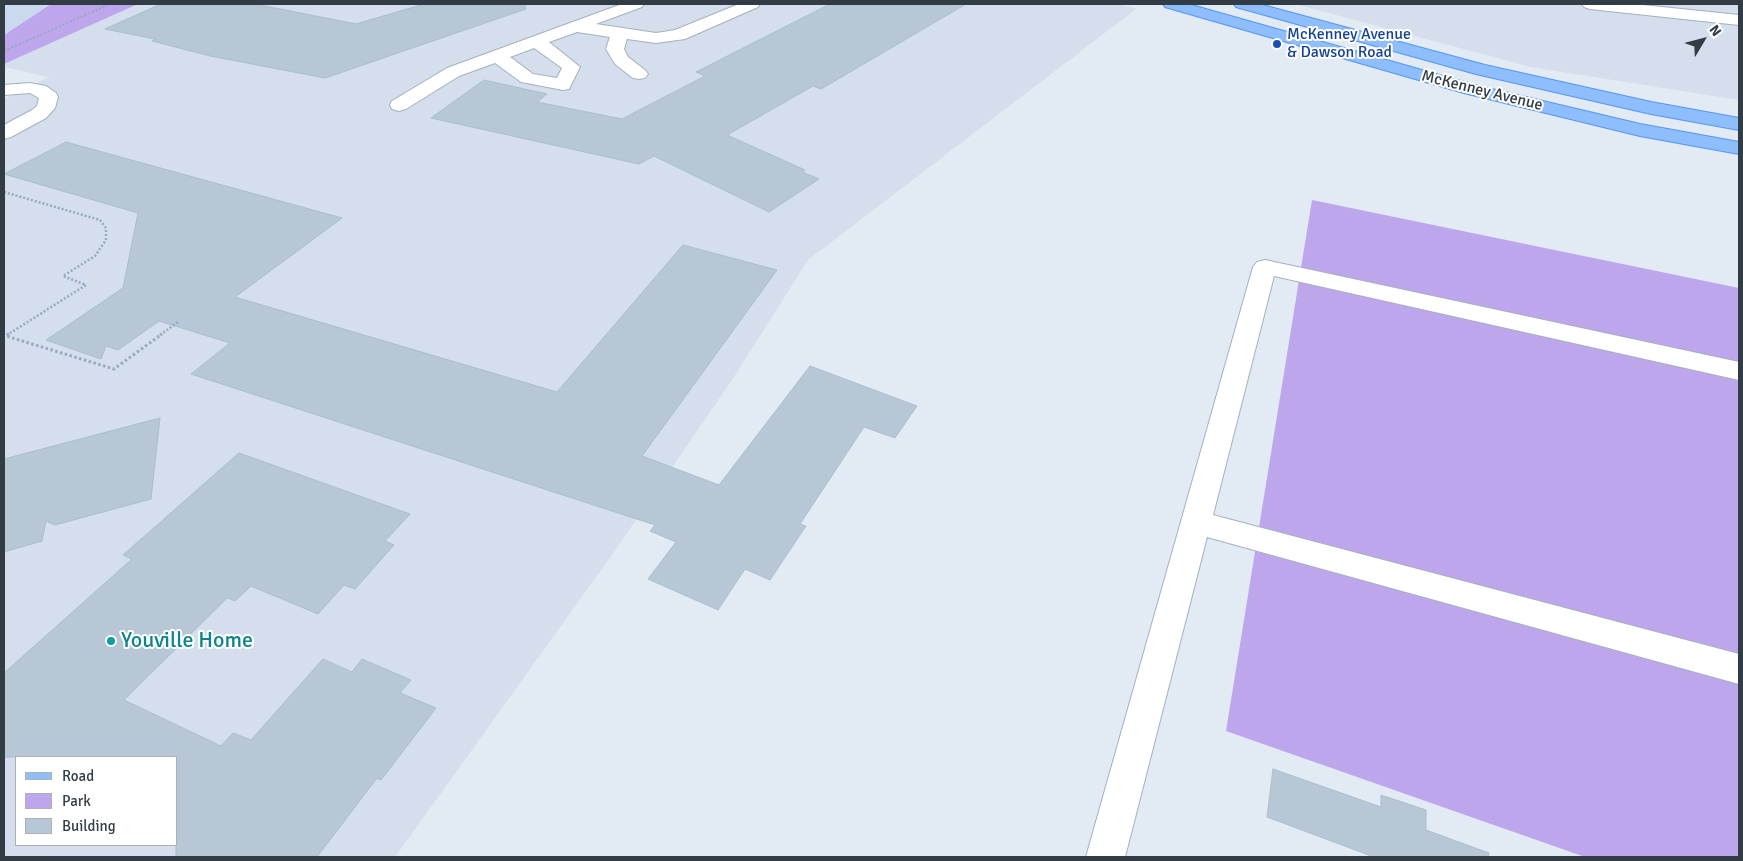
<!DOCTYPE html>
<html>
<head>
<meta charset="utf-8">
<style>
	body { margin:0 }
	#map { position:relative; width:1743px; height:861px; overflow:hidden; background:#e2eaf3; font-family:Signika,sans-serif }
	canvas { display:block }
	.frame { position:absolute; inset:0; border:5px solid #323c45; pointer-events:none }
	.legend { position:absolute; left:15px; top:756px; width:162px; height:90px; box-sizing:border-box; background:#fff; border:1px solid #adb1b5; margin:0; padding:6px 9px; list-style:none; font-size:15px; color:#323c45 }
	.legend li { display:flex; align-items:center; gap:10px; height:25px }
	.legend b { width:25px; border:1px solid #adb1b5 }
	.north { position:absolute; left:1678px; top:15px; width:50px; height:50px; -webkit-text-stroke:4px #fff; paint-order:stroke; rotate:53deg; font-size:14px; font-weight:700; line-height:20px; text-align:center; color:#323c45 }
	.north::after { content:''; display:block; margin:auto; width:18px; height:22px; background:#323c45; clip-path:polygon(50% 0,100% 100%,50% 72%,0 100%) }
</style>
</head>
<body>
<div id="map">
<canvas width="1743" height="861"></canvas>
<div class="frame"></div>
<ul class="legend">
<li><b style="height:6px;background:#8fbeff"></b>Road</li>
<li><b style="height:14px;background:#bda6ec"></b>Park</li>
<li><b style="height:14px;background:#b7c7d5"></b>Building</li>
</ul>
<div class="north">N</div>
</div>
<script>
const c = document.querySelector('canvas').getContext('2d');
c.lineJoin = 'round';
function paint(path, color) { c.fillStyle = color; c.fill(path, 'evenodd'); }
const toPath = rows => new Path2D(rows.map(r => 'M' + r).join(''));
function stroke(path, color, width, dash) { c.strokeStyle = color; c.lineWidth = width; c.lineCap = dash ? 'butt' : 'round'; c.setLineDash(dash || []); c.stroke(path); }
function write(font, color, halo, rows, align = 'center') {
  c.font = font + ' Signika,sans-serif'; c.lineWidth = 4; c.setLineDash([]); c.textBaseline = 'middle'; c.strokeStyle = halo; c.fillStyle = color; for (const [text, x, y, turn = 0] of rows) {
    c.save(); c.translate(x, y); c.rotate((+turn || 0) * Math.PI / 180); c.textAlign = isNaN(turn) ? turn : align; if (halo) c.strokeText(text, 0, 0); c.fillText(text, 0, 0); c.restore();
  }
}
paint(toPath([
	[138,4,1119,4,1136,9,808,260,732,380,614,552,395,857,4,857,4,99,49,77,4,67,4,64],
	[16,757,176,757,176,845,16,845],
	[1295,4,1739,4,1739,100,1531,67]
]), '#d4deec');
paint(toPath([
	[4,4,51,4,4,35]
]), '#cad9ee');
paint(toPath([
	[51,4,138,4,4,64,4,35],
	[1312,200,1739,288,1739,857,1585,857,1226,731]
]), '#bda6ec');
const building = toPath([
	[161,4,255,4,356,24,424,4,525,4,526,9,325,78,210,56,152,41,155,39,105,29,161,4],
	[830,4,966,4,821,89,813,86,727,135,805,170,802,172,819,179,769,212,654,156,639,164,431,118,484,80,547,94,537,102,622,119,705,76,696,72,830,4],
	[66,142,342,218,235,297,557,392,683,245,777,270,642,456,719,485,810,366,917,406,895,438,864,427,800,524,806,526,770,580,745,569,718,610,648,579,676,542,650,531,655,525,191,374,230,343,159,321,118,350,106,346,101,359,46,340,123,288,138,213,4,174,66,142],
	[160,418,151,499,55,525,46,521,42,541,4,552,4,459,160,418],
	[239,453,410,514,385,541,394,545,355,589,344,585,318,614,251,586,235,601,227,598,124,700,221,746,233,733,251,740,323,659,352,672,362,659,411,680,400,693,436,708,381,780,377,778,317,857,176,857,176,757,4,757,4,673,132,559,123,555,239,453],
	[1273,769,1381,807,1381,795,1426,810,1426,830,1489,853,1488,857,1374,857,1267,817,1273,769]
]);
paint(building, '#b7c7d5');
stroke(building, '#a9bed1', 1);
const minor = toPath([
	[622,4,644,4,642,7,596,24,656,33,675,30,739,4,760,4,758,7,685,39,656,43,627,39,624,49,628,57,645,70,648,74,645,78,639,79,633,78,615,64,606,49,610,37,577,32,549,42,580,67,569,89,563,90,521,82,495,63,459,76,406,109,399,111,392,109,390,105,392,101,447,68,622,4],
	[534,48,562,68,557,78,533,74,510,57,534,48],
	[1582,4,1633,4,1739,15,1739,25,1590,9,1584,7,1582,4],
	[30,83,46,86,56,93,58,97,55,108,46,118,11,137,4,139,4,125,32,110,37,106,39,98,30,93,4,95,4,85,30,83],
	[1265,260,1739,362,1739,380,1274,276,1213,515,1739,654,1739,684,1207,537,1125,857,1086,857,1253,267,1257,262,1265,260]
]);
const major = toPath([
	[1163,4,1188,4,1475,85,1640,124,1739,142,1739,154,1640,136,1464,93,1165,7,1163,4],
	[1234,4,1259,4,1485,65,1651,102,1739,118,1739,130,1651,114,1476,74,1236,7,1234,4]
]);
stroke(minor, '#a4b1bf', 2);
stroke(major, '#5497f0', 2);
stroke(toPath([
	[4,51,110,4]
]), '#94aac3', 2, [2, 2]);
stroke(toPath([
	[4,192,100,220,106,228,106,240,95,256,63,276,86,285,7,335],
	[160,335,178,322]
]), '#94aac3', 2.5, [2, 2]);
stroke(toPath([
	[9,334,6,336,114,369,162,334]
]), '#94aac3', 3, [2.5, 2.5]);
paint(minor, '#fff');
paint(major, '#8fbeff');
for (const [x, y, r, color] of [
	[1277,44,5,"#1a4fb4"],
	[111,641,5,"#0f9aa8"]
]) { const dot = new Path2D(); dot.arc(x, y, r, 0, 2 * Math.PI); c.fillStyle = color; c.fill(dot); stroke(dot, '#fff', 2); }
write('16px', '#164399', '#fff', [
	["McKenney Avenue",1287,35],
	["& Dawson Road",1287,53]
], 'left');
write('16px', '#323c45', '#fff', [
	["McKenney Avenue",1482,91,14]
]);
write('22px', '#0d838f', '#fff', [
	["Youville Home",121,641]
], 'left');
</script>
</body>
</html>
